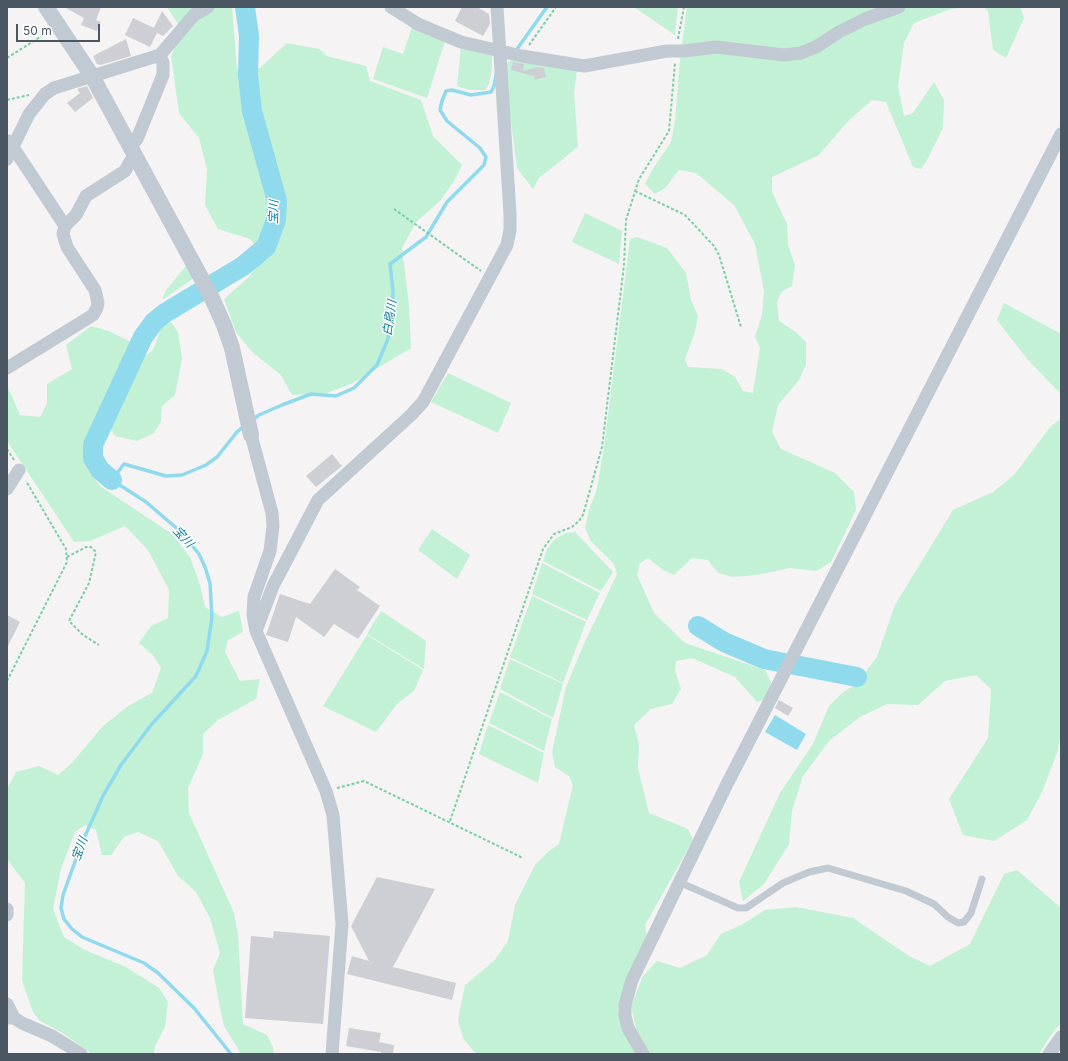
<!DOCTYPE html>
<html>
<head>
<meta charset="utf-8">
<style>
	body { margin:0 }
	#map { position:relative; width:1068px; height:1061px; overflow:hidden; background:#f5f3f3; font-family:Inter,sans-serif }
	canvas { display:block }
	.frame { position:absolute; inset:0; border:8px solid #4a5661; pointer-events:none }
	.scale { position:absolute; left:16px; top:24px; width:84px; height:18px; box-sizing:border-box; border:2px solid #4a5661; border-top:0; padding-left:5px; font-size:12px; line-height:14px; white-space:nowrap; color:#4a5661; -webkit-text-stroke:3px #fff; paint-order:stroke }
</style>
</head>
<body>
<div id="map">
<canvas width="1068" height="1061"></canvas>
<div class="frame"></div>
<div class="scale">50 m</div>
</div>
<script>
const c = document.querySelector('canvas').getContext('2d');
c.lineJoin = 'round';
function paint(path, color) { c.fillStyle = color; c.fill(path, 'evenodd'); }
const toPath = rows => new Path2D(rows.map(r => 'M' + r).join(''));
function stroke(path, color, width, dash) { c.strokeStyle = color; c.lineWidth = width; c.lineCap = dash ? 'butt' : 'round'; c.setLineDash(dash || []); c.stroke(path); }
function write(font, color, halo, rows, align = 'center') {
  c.font = font + ' Inter,"Noto Sans JP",sans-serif'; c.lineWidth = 3; c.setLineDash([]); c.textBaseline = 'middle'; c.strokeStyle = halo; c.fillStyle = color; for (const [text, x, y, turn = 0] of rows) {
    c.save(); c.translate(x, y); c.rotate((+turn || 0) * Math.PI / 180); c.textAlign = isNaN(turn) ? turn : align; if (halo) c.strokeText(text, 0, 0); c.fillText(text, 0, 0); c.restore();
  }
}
paint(toPath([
	[167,7,232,7,237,69,260,68,287,43,319,49,327,56,366,66,370,81,421,100,433,136,462,165,454,181,440,201,416,222,402,248,409,305,411,348,351,384,327,393,292,395,281,375,252,352,236,332,224,299,249,277,264,256,250,239,218,229,205,205,207,169,199,138,179,113,171,56,182,30],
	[634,7,678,7,675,35],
	[687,7,968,7,951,9,914,23,904,43,898,86,904,116,913,113,934,82,944,100,943,128,926,162,921,169,913,167,886,102,872,100,848,121,819,155,772,177,772,192,787,224,788,245,795,265,792,286,781,292,777,303,779,321,797,333,806,342,806,365,799,380,778,405,772,432,781,449,835,473,854,492,856,510,831,562,816,571,790,568,757,575,733,577,718,573,708,560,692,558,674,575,663,570,648,558,640,563,637,575,654,613,685,643,765,670,771,682,768,698,757,702,735,677,692,658,676,661,675,671,681,689,672,704,651,709,634,725,639,745,638,768,649,813,688,829,693,840,645,925,647,938,630,975,618,1009,622,1030,639,1054,476,1054,463,1038,458,1020,465,985,494,961,508,941,515,905,535,865,549,851,559,844,573,785,569,776,555,767,552,752,566,687,583,646,617,574,614,564,591,541,585,528,589,510,597,489,604,447,630,239,637,237,667,248,686,273,691,300,698,316,695,332,685,359,688,367,722,369,735,377,743,391,753,393,760,348,755,337,762,315,764,291,755,244,734,205,696,173,679,170,665,188,655,194,645,184,652,170,671,142,675,121,680,60],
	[983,7,1020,7,1024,18,1006,58,993,50,988,11],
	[412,27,445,41,427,98,373,79,383,47,403,54],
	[461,46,492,56,492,69,489,84,485,90,470,90,457,86],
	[516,57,577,71,574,92,578,147,539,178,533,189,517,168,505,77,507,63],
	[585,213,622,231,619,264,572,242],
	[186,266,197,276,162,300,166,290],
	[1004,303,1061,334,1061,394,1028,360,997,320],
	[171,322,178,332,182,358,175,395,162,406,161,422,154,433,137,441,115,436,109,426,94,424,86,443,88,470,100,486,172,534,190,557,200,585,205,607,222,617,239,611,243,632,228,640,225,652,240,681,260,679,256,699,218,720,203,734,203,754,188,788,189,813,234,913,238,934,243,1024,267,1035,273,1047,274,1054,241,1054,224,1026,220,1008,213,970,220,953,210,918,196,892,178,876,158,841,138,832,124,837,111,855,102,855,96,830,85,825,75,832,61,869,53,909,64,937,85,950,126,967,159,988,168,1002,165,1027,155,1046,154,1054,92,1054,61,1032,40,1021,33,1012,22,981,25,883,7,859,7,789,16,772,39,766,58,775,71,764,102,727,128,706,152,693,161,668,153,655,139,643,151,626,168,618,169,590,148,550,125,526,90,541,74,542,7,441,7,385,20,415,40,417,47,404,47,384,72,369,66,345,91,326,109,331,131,342,145,356,153,350,161,329],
	[448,373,511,403,498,433,431,402],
	[1061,419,1061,734,1057,753,1042,792,1027,820,994,841,963,835,949,799,988,738,991,689,976,675,945,681,918,705,887,704,860,717,829,741,803,776,792,811,789,844,764,884,743,901,739,882,780,793,813,744,829,706,842,693,856,684,877,657,895,605,953,510,993,492,1014,475,1051,426],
	[432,529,470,555,457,579,418,550],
	[575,532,613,572,601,591,543,561,547,549,555,539,566,533],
	[542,563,600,593,587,620,532,594],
	[532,596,586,622,563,683,510,657],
	[381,611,426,641,424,669,367,634],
	[367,635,423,670,414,691,397,704,376,732,323,706],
	[510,659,563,684,553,718,500,689],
	[500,692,552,719,544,751,489,723],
	[488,725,544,753,538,783,479,754],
	[1017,870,1061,908,1061,1023,1051,1035,1039,1054,649,1054,637,1032,631,1006,643,976,657,961,680,968,707,955,721,934,743,924,765,910,796,907,853,918,909,956,930,966,970,944,1004,874]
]), '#c3f1d5');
paint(toPath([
	[775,715,806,734,797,750,765,732]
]), '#90daee');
stroke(toPath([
	[517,49,547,7],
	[252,420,259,415,282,405,311,394,336,396,354,388,377,365,388,339,392,316,393,291,390,264,426,237,447,202,484,165,486,157,480,148,447,121,440,110,442,101,446,91,452,90,471,95,491,92,494,86,496,75],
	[231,1054,194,1008,158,973,144,963,82,937,72,929,64,919,61,908,63,895,81,845,103,796,121,765,151,725,196,676,207,651,212,617,210,583,205,567,199,554,181,532,146,502,112,480,124,464,166,476,182,475,206,465,217,457,237,432,244,426]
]), '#90daee', 3.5);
stroke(toPath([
	[112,480,100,470,93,458,93,445,143,337,154,322,165,313,243,266,266,247,276,220,277,201,252,111,248,75,249,36,245,7],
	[698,626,724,642,764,659,857,677]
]), '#90daee', 20);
paint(toPath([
	[64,7,101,7,96,20,101,22,97,31,81,25,84,18],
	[462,7,477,7,489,14,490,24,483,36,455,21],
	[162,11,173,26,163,36,157,33,150,47,125,35,133,18,154,28],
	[126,39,131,56,100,65,97,64,93,56],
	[513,62,524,64,523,71,538,67,544,68,546,77,535,80,534,76,511,70],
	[87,86,93,98,75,112,67,103,80,93,77,89],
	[332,454,342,466,316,487,306,476],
	[335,569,360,587,357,590,380,606,358,639,334,624,324,637,296,617,288,642,266,635,280,594,310,604],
	[7,615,20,622,7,648],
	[779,700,793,708,788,716,775,708],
	[377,877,435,889,393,967,456,983,452,1000,347,974,352,956,369,961,351,926],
	[274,931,330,936,323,1024,245,1018,251,936,273,938],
	[349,1028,381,1033,379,1042,394,1045,393,1054,381,1054,381,1052,346,1046]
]), '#cdcfd5');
stroke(toPath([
	[678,39,684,7],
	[529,45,556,7],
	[7,58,48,32],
	[7,100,29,95],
	[635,191,685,215,714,246,719,255,741,327],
	[394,209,481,271],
	[7,449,14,460],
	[67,557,86,547,91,547,96,552,89,583,69,621,83,635,99,645],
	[7,681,67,562,66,549,26,481],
	[337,788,364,781,523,858],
	[450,821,543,549,554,534,572,527,579,521,583,515,602,447,624,265,626,220,639,179,669,131,675,63]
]), '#7ad0a6', 2, [3, 2]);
stroke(toPath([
	[679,882,738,908,746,908,783,883,809,872,828,868,906,891,934,904,948,917,958,923,964,922,971,913,982,879]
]), '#c1cad2', 7);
stroke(toPath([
	[391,7,418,24,461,42,522,56,584,66,667,51,684,51,716,47,784,55,801,53,816,47,839,32,865,19,899,7],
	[9,141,65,226],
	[131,146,137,139,163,75,163,63,160,55],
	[7,159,29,114,45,94,54,88,160,55,194,15,208,7],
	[7,368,93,315,97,308,98,303,95,290,67,247,63,234,65,226,76,215,86,196,125,171,135,153],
	[251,435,272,513,273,526,270,551,254,597,253,615,256,631,326,791,333,815,342,924,332,1054],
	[7,489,19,470],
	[256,631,273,586,318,500,411,415,423,402,507,245,510,230,510,214,497,7],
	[7,909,7,915],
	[7,1004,14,1018],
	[7,1018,14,1018,22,1023,52,1036,81,1054],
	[643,1054,628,1028,625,1016,625,1005,632,980,726,786,1061,134],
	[1049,1054,1061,1037]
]), '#c1cad2', 13);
stroke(toPath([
	[46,7,92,76,211,296,224,325,232,348,251,435]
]), '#c1cad2', 16);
write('italic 12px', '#0c7c9b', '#fff', [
	["宝川",274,212,-88],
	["白鳥川",390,318,-82],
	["宝川",183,537,47],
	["宝川",80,849,-69]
]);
</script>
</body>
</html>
